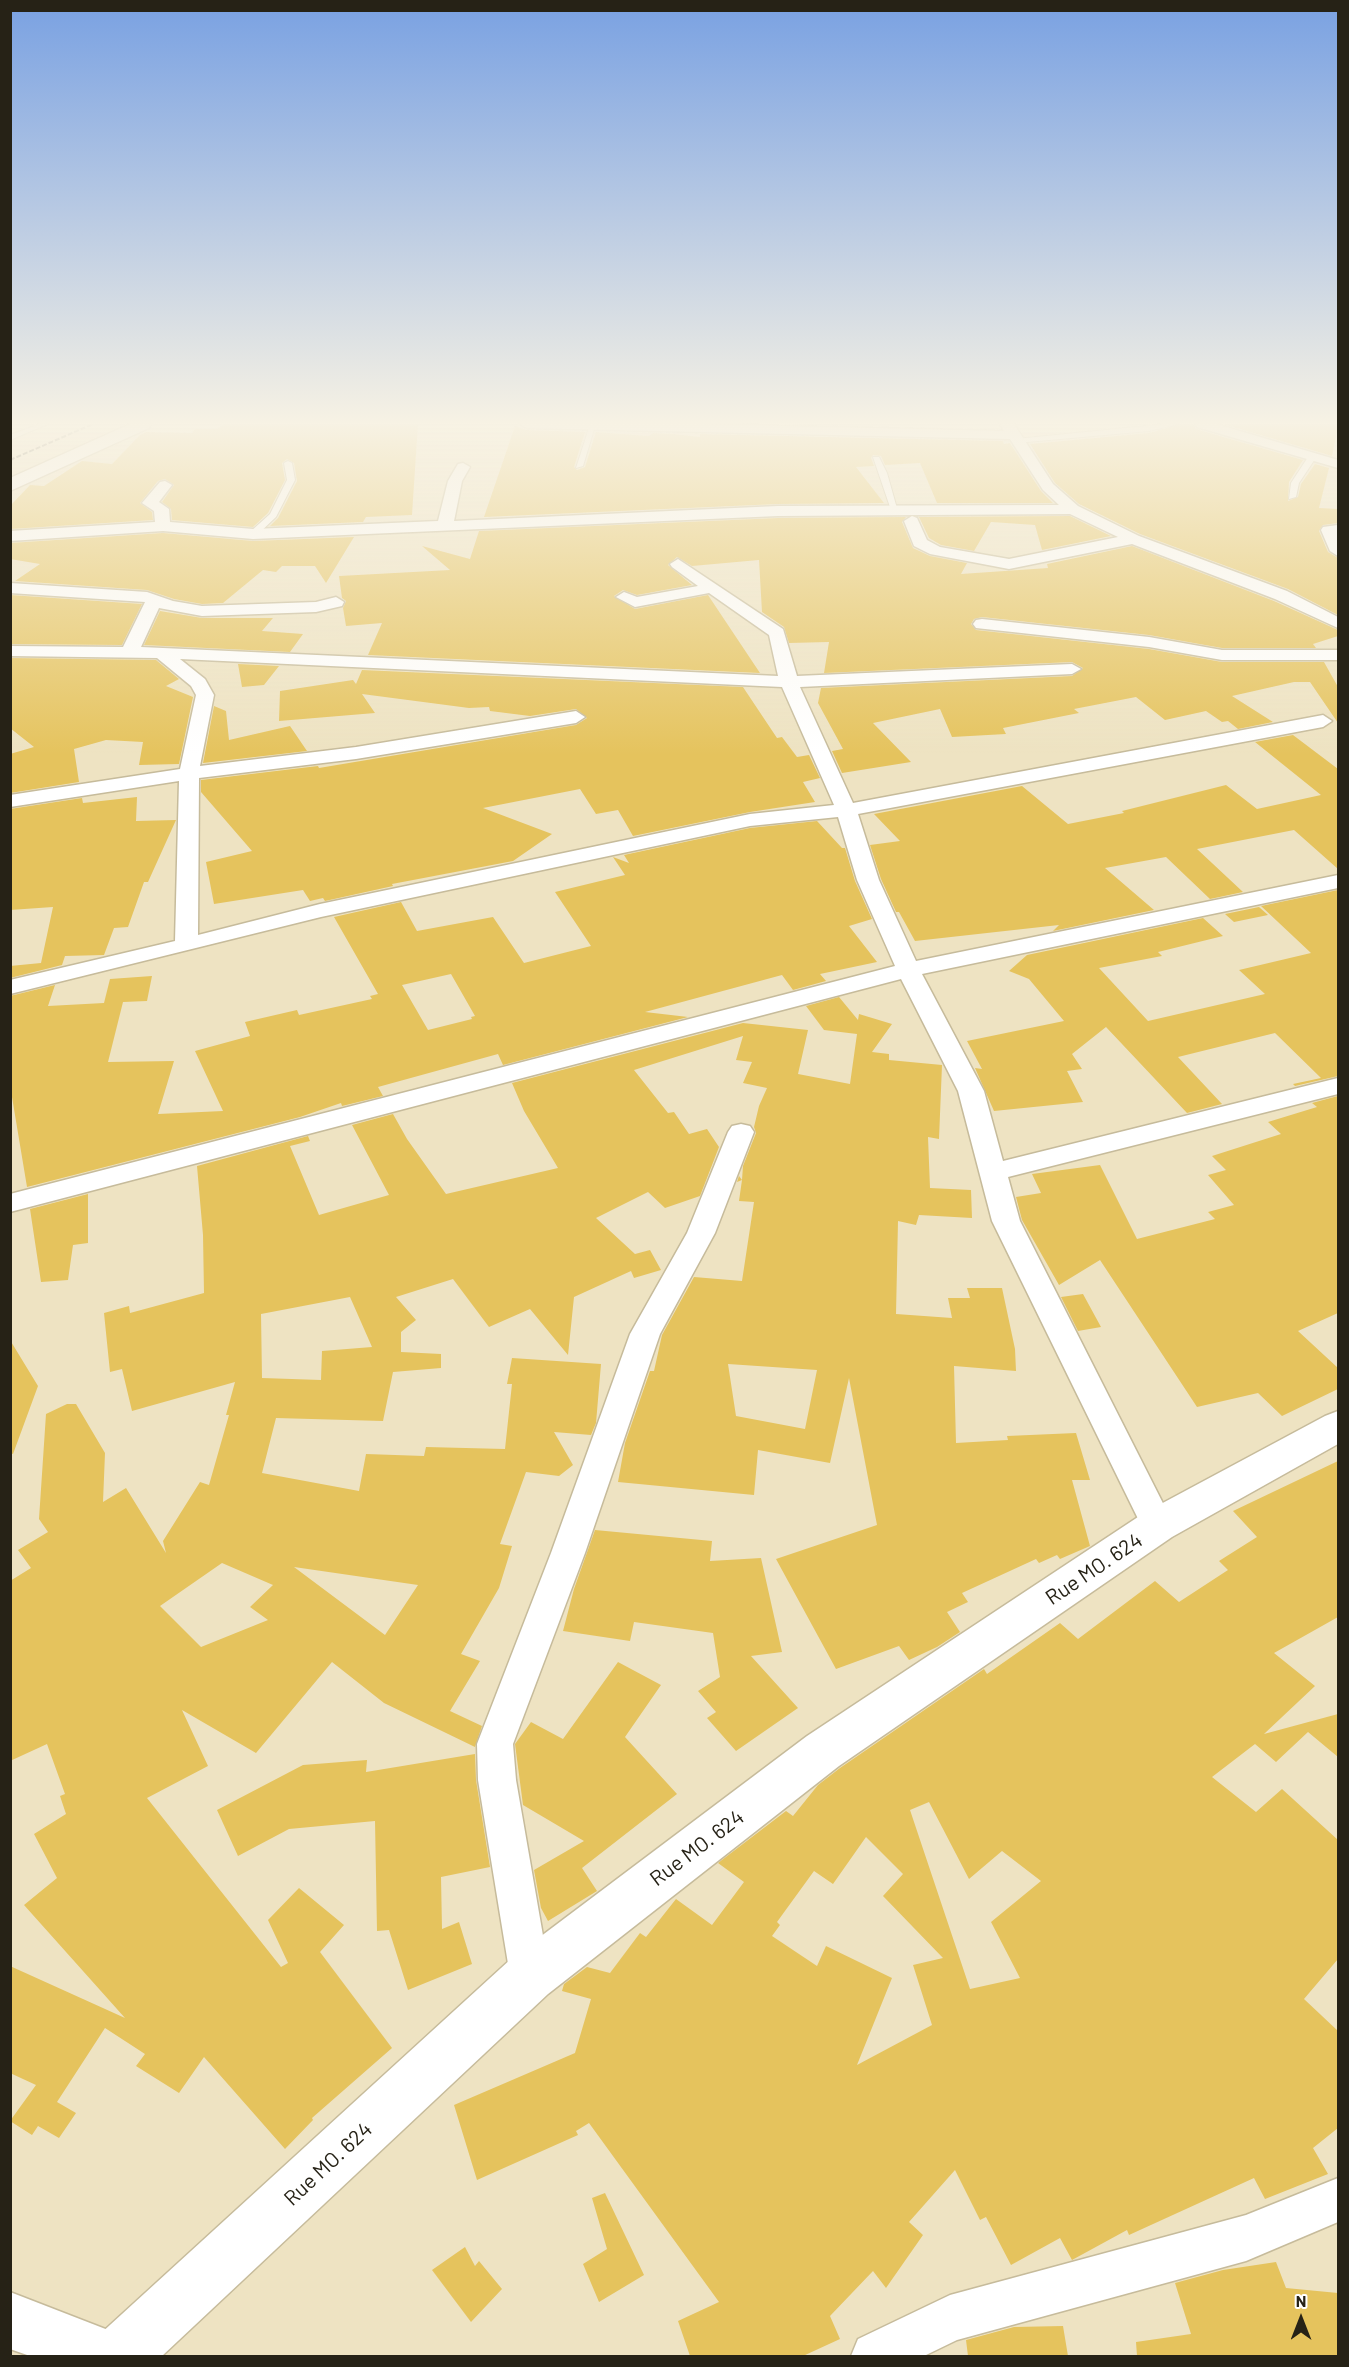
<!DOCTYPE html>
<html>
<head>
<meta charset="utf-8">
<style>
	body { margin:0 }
	#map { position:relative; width:1349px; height:2367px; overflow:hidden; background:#eee3c2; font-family:Barlow,sans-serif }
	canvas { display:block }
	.frame { position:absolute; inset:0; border:12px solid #262216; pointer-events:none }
	.north { position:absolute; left:1271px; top:2289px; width:60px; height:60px; -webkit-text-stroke:4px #fff; paint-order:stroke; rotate:0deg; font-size:16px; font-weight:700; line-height:24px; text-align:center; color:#262216 }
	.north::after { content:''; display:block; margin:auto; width:21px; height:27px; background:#262216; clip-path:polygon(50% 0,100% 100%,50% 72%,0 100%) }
</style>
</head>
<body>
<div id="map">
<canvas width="1349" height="2367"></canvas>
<div class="frame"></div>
<div class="north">N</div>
</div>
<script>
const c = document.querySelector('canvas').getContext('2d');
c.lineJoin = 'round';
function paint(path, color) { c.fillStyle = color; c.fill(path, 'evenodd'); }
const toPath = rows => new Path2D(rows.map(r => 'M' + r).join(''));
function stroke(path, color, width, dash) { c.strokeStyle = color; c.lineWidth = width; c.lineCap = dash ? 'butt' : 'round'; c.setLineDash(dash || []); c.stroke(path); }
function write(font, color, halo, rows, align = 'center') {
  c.font = font + ' Barlow,sans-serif'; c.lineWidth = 4.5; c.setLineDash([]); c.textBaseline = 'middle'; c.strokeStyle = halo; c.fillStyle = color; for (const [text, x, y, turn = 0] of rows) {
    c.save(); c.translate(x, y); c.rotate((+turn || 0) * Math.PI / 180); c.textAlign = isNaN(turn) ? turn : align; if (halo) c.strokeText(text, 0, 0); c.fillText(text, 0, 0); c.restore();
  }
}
paint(toPath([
	[224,424,418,424,412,515,366,517,363,522,270,526,278,518,297,481,294,463,287,459,282,463,285,480,268,513,253,527,172,520,171,509,162,502,174,485,165,479,158,481,140,503,152,512,153,520,10,529,10,506,30,485,44,486,82,461,112,464,140,435,146,432,192,433,195,429,217,429],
	[1180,424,1193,424,1196,429,1303,460,1289,482,1288,501,1298,497,1301,484,1315,464,1329,468,1319,508,1338,509,1338,523,1323,525,1319,531,1328,552,1338,558,1338,615,1288,589,1140,534,1079,504,1055,483,1030,444,1149,433],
	[1223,424,1338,424,1338,427,1332,456],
	[515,426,527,430,585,432,574,467,577,470,585,467,596,432,649,436,653,433,674,434,700,437,700,434,1003,441,1004,444,1010,443,1041,491,1053,503,937,503,920,463,885,465,881,456,873,455,871,458,874,466,856,467,884,503,778,504,484,517],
	[1070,516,1111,536,1042,550,1035,525,991,522,974,551,941,545,929,538,919,517],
	[906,517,902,522,913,548,930,556,967,563,961,574,1048,568,1047,564,1132,546,1274,601,1338,630,1338,636,1313,644,1316,648,1222,648,1149,635,982,617,974,619,971,624,976,630,1149,649,1222,662,1324,662,1338,687,1338,723,1310,682,1294,682,1232,696,1273,722,1238,729,1228,721,1222,722,1206,711,1165,720,1136,697,1074,709,1079,713,1003,728,1006,734,952,737,940,709,873,723,911,762,842,773,832,751,843,749,818,703,821,688,1072,676,1083,668,1072,662,824,673,829,642,789,643,784,627,762,612,759,560,692,566,677,557,668,565,692,585,637,595,623,590,614,596,635,609,708,595,760,673,368,655,382,623,346,626,343,608,346,601,342,598,339,576,450,570,422,546,470,559,479,531,778,518],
	[163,533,253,541,354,537,326,583,315,566,282,566,276,572,263,570,223,603,202,604,174,599,147,590,15,581,40,564,10,559,10,543],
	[10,595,142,604,122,645,10,644],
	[160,611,202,618,273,618,262,631,303,634,290,652,144,645],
	[10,658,156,660,179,679,166,686,193,697,179,764,139,765,143,742,106,740,74,749,79,782,10,793,10,754,34,747,10,728],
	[238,664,279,666,264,685,242,687],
	[362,670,743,687,777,738,782,737,797,757,809,755,820,778,803,782,815,802,750,812,633,836,618,810,596,814,580,789,483,808,552,834,513,861,392,884,393,886,325,901,323,898,310,901,303,890,214,904,206,862,252,851,201,792,201,780,318,766,319,768,576,725,587,718,576,709,530,716,490,711,489,707,469,708,362,694,375,713,279,721,280,691,353,680,356,684],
	[214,706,226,711,229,740,290,726,307,751,203,763],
	[1293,735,1338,769,1338,869,1294,830,1197,849,1243,892,1210,899,1166,857,1105,868,1154,910,1053,931,1059,925,915,941,899,912,896,912,881,879,870,845,900,841,874,814,1022,786,1068,824,1124,813,1122,811,1226,785,1257,809,1321,795,1255,742],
	[137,797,136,821,176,820,148,882,144,882,128,927,114,928,104,955,65,956,62,965,10,978,10,966,41,963,53,907,10,910,10,809,82,798,83,803],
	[817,821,842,848,845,848,855,881,872,919,849,926,877,962,820,974,826,981,793,990,782,975,645,1012,688,1017,503,1065,498,1054,378,1087,383,1096,342,1106,341,1103,300,1117,27,1187,10,1085,10,996,55,985,48,1006,104,1003,110,979,152,976,147,1001,123,1002,108,1062,174,1061,158,1114,223,1111,195,1051,250,1036,245,1022,297,1010,299,1015,372,999,370,996,378,994,334,917,401,902,417,931,493,917,524,963,591,946,555,892,625,875,613,857,629,863,624,855,750,828],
	[451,974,475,1016,471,1017,472,1019,428,1030,402,985],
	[1338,890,1338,1076,1295,1086,1293,1084,1321,1078,1275,1033,1178,1057,1222,1104,1187,1113,1106,1027,1072,1054,1082,1069,1067,1071,1083,1102,994,1111,975,1068,982,1069,967,1041,1064,1021,1029,979,1009,971,1027,955,1203,918,1223,936,1158,952,1162,956,1099,968,1148,1021,1265,994,1239,970,1311,953,1261,906],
	[1259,907,1268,915,1234,922,1225,914],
	[839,997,858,1020,859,1014,892,1024,872,1052,889,1054,889,1060,942,1065,939,1139,928,1137,930,1188,971,1190,972,1218,919,1215,916,1225,898,1221,896,1314,952,1318,948,1298,970,1298,967,1288,1002,1288,1015,1349,1016,1371,954,1366,956,1443,1008,1440,1007,1436,1076,1433,1090,1480,1072,1480,1090,1546,1060,1559,1057,1555,1039,1563,1036,1559,962,1593,968,1602,947,1612,960,1632,937,1647,909,1660,899,1646,836,1669,776,1559,877,1525,849,1378,830,1463,758,1450,754,1495,618,1482,625,1443,650,1371,654,1371,662,1335,694,1277,742,1281,754,1202,739,1201,742,1180,737,1182,739,1176,742,1180,743,1166,756,1133,754,1127,759,1106,767,1088,743,1083,752,1062,736,1060,743,1036,634,1070,668,1113,674,1112,689,1134,707,1129,719,1147,700,1196,665,1208,648,1192,596,1218,635,1254,650,1250,661,1270,634,1278,631,1271,574,1297,568,1355,530,1309,489,1327,453,1279,396,1297,416,1320,401,1332,401,1352,441,1354,441,1368,393,1372,383,1421,276,1418,262,1473,359,1491,366,1454,424,1456,426,1447,505,1449,512,1384,507,1384,512,1358,601,1364,596,1423,591,1435,554,1432,573,1465,559,1476,526,1472,500,1544,512,1546,499,1588,461,1654,480,1661,450,1711,482,1726,475,1747,384,1703,332,1662,256,1753,182,1710,208,1766,147,1798,281,1967,288,1963,268,1920,299,1888,344,1925,320,1952,392,2048,312,2118,313,2120,285,2149,204,2057,179,2093,136,2066,145,2054,105,2028,57,2102,76,2113,59,2138,38,2126,32,2135,10,2121,36,2085,10,2073,10,1966,125,2018,24,1905,57,1878,34,1834,66,1814,60,1796,65,1794,47,1744,10,1761,10,1581,31,1568,18,1550,48,1532,39,1519,46,1414,67,1404,76,1404,105,1453,103,1502,126,1488,166,1553,163,1541,200,1482,209,1485,229,1415,226,1415,235,1382,132,1411,122,1369,110,1372,104,1313,129,1306,130,1313,204,1293,203,1235,197,1166,308,1136,310,1141,290,1146,319,1215,389,1195,352,1125,393,1114,407,1139,446,1194,558,1168,524,1111,512,1083,743,1023,808,1030,798,1074,850,1084,857,1034,824,1030,806,1006],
	[350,1297,372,1347,322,1351,321,1380,262,1378,261,1314],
	[728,1364,817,1370,805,1429,736,1416],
	[222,1563,273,1585,250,1607,268,1620,201,1647,160,1606],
	[294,1567,418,1585,385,1635],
	[1338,1096,1338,1313,1298,1331,1338,1368,1338,1389,1282,1416,1258,1393,1197,1407,1100,1260,1059,1285,1022,1220,1016,1197,1041,1193,1032,1174,1100,1165,1137,1239,1215,1219,1208,1212,1234,1205,1208,1175,1226,1170,1212,1156,1281,1134,1268,1122,1317,1107,1312,1103],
	[88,1194,88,1243,73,1245,68,1280,41,1282,30,1209],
	[1083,1294,1101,1327,1078,1331,1061,1297],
	[10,1340,38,1386,13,1454,10,1453],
	[1338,1461,1338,1617,1274,1653,1315,1686,1264,1734,1338,1714,1338,1757,1308,1732,1276,1762,1255,1744,1212,1777,1256,1812,1282,1789,1338,1840,1338,1959,1304,1999,1338,2031,1338,2128,1313,2148,1328,2174,1265,2199,1254,2178,1129,2235,1127,2230,1072,2260,1060,2238,1011,2265,986,2217,980,2220,955,2170,909,2222,923,2235,886,2288,873,2271,830,2316,840,2339,803,2356,690,2356,678,2321,719,2302,589,2123,576,2131,578,2135,477,2180,454,2105,575,2053,591,1999,562,1991,564,1984,587,1967,610,1973,640,1933,646,1937,676,1899,712,1925,744,1882,718,1863,786,1811,793,1816,818,1785,840,1768,984,1669,987,1674,1060,1623,1078,1639,1155,1581,1179,1602,1228,1570,1219,1561,1257,1537,1233,1511],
	[929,1802,969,1879,1002,1851,1041,1881,991,1922,1020,1978,970,1989,910,1810],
	[866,1837,903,1874,883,1896,943,1958,913,1965,932,2025,857,2065,892,1978,826,1946,817,1966,772,1936,780,1925,777,1922,814,1871,833,1884],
	[595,1530,712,1541,710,1561,761,1558,782,1652,751,1656,798,1708,736,1751,707,1718,716,1712,698,1691,720,1677,713,1633,634,1622,630,1641,563,1631,574,1589],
	[618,1662,661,1685,625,1737,677,1794,582,1868,597,1891,548,1921,541,1908,534,1870,584,1841,523,1805,515,1744,531,1722,563,1739],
	[475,1754,476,1780,490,1867,441,1877,442,1929,459,1922,472,1964,408,1990,389,1930,377,1931,375,1821,289,1829,238,1856,217,1810,303,1765,367,1760,366,1772],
	[605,2193,644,2275,599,2302,583,2264,607,2249,592,2198],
	[465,2247,475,2266,479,2261,502,2289,471,2322,432,2270],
	[1276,2262,1286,2288,1338,2293,1338,2356,1137,2356,1136,2342,1191,2334,1175,2283,1223,2270],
	[1063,2326,1068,2356,968,2356,966,2340,1014,2327]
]), '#e5c35d');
const service = toPath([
	[40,424,48,424,10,440,10,435,40,424],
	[1166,424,1178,424,1149,431,1016,443,1012,441,1016,439,1166,424],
	[590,425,595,426,583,466,576,468,590,425],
	[1310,454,1317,456,1299,483,1296,497,1289,499,1291,483,1310,454],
	[873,457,879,457,887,473,898,512,891,510,873,457],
	[288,461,292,463,295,480,276,517,256,536,250,536,250,532,270,514,287,480,284,463,288,461]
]);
const minor = toPath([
	[520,424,696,424,1004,431,1000,424,1014,424,1053,484,1078,506,1139,536,1287,591,1338,617,1338,628,1275,599,1132,544,1009,569,930,554,914,546,904,521,912,516,917,518,927,540,940,547,1009,559,1118,537,1070,514,778,516,253,539,163,531,10,541,10,531,155,522,154,511,142,503,160,482,165,481,172,485,159,502,169,509,170,522,253,529,438,521,448,481,458,464,463,463,470,467,462,481,454,521,778,506,1059,505,1043,490,1010,439,527,428,520,424],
	[1195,424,1216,424,1338,460,1338,468,1197,427,1195,424],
	[1338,525,1338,556,1330,551,1321,530,1323,527,1338,525],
	[678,559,783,629,797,676,1072,664,1081,669,1072,674,800,687,853,803,1323,715,1332,721,1323,727,858,814,879,880,916,961,1338,875,1338,888,922,974,984,1091,1003,1161,1338,1078,1338,1094,1008,1177,1020,1221,1174,1525,1170,1535,1158,1538,1146,1535,992,1221,958,1091,901,979,10,1212,10,1194,895,966,857,880,838,817,750,826,321,917,10,994,10,980,175,941,179,781,10,807,10,795,180,769,196,695,191,686,157,658,10,656,10,646,123,647,145,602,10,593,10,583,147,592,173,601,202,606,316,602,336,597,344,602,342,606,316,612,202,616,159,608,141,647,778,676,769,635,709,593,635,607,616,597,624,592,637,597,698,586,672,567,670,564,678,559],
	[180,659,782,687,834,805,750,814,320,904,198,935,199,778,356,759,576,723,585,717,576,711,356,747,200,766,214,695,205,679,180,659],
	[982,619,1149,637,1222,650,1338,650,1338,660,1222,660,1149,647,976,628,973,624,976,620,982,619],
	[741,1124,750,1126,754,1132,715,1233,660,1334,585,1553,513,1744,516,1780,550,1976,544,1990,530,1996,516,1990,510,1976,478,1780,477,1744,551,1553,630,1334,687,1233,728,1132,732,1126,741,1124],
	[1338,2178,1338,2222,1246,2261,957,2340,924,2356,851,2356,858,2339,950,2295,1246,2215,1338,2178]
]);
const tertiary = toPath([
	[130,424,151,424,149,428,10,491,10,478,130,424],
	[1338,1411,1338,1444,1172,1537,839,1766,548,1994,162,2356,91,2356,99,2335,512,1958,807,1736,1144,1513,1325,1416,1338,1411]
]);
const secondary = toPath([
	[10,2292,121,2335,129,2356,30,2356,10,2349,10,2292]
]);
stroke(service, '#c6bb9b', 2);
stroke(minor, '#c6bb9b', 3);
stroke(tertiary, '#c6bb9b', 3);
stroke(secondary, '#c6bb9b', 3);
paint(service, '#fff');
paint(minor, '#fff');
paint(tertiary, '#fff');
paint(secondary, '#fff');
stroke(toPath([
	[10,460,93,424]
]), '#554f3e', 2, [5, 2]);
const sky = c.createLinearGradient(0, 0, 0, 755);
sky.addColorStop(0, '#79a1e2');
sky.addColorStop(0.56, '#f7f2e4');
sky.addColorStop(1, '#f7f2e400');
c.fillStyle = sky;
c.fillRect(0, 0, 1349, 755);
write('21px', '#262216', '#fff', [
	["Rue MO. 624",1094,1569,-34],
	["Rue MO. 624",697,1848,-37],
	["Rue MO. 624",328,2164,-43]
]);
</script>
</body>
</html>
